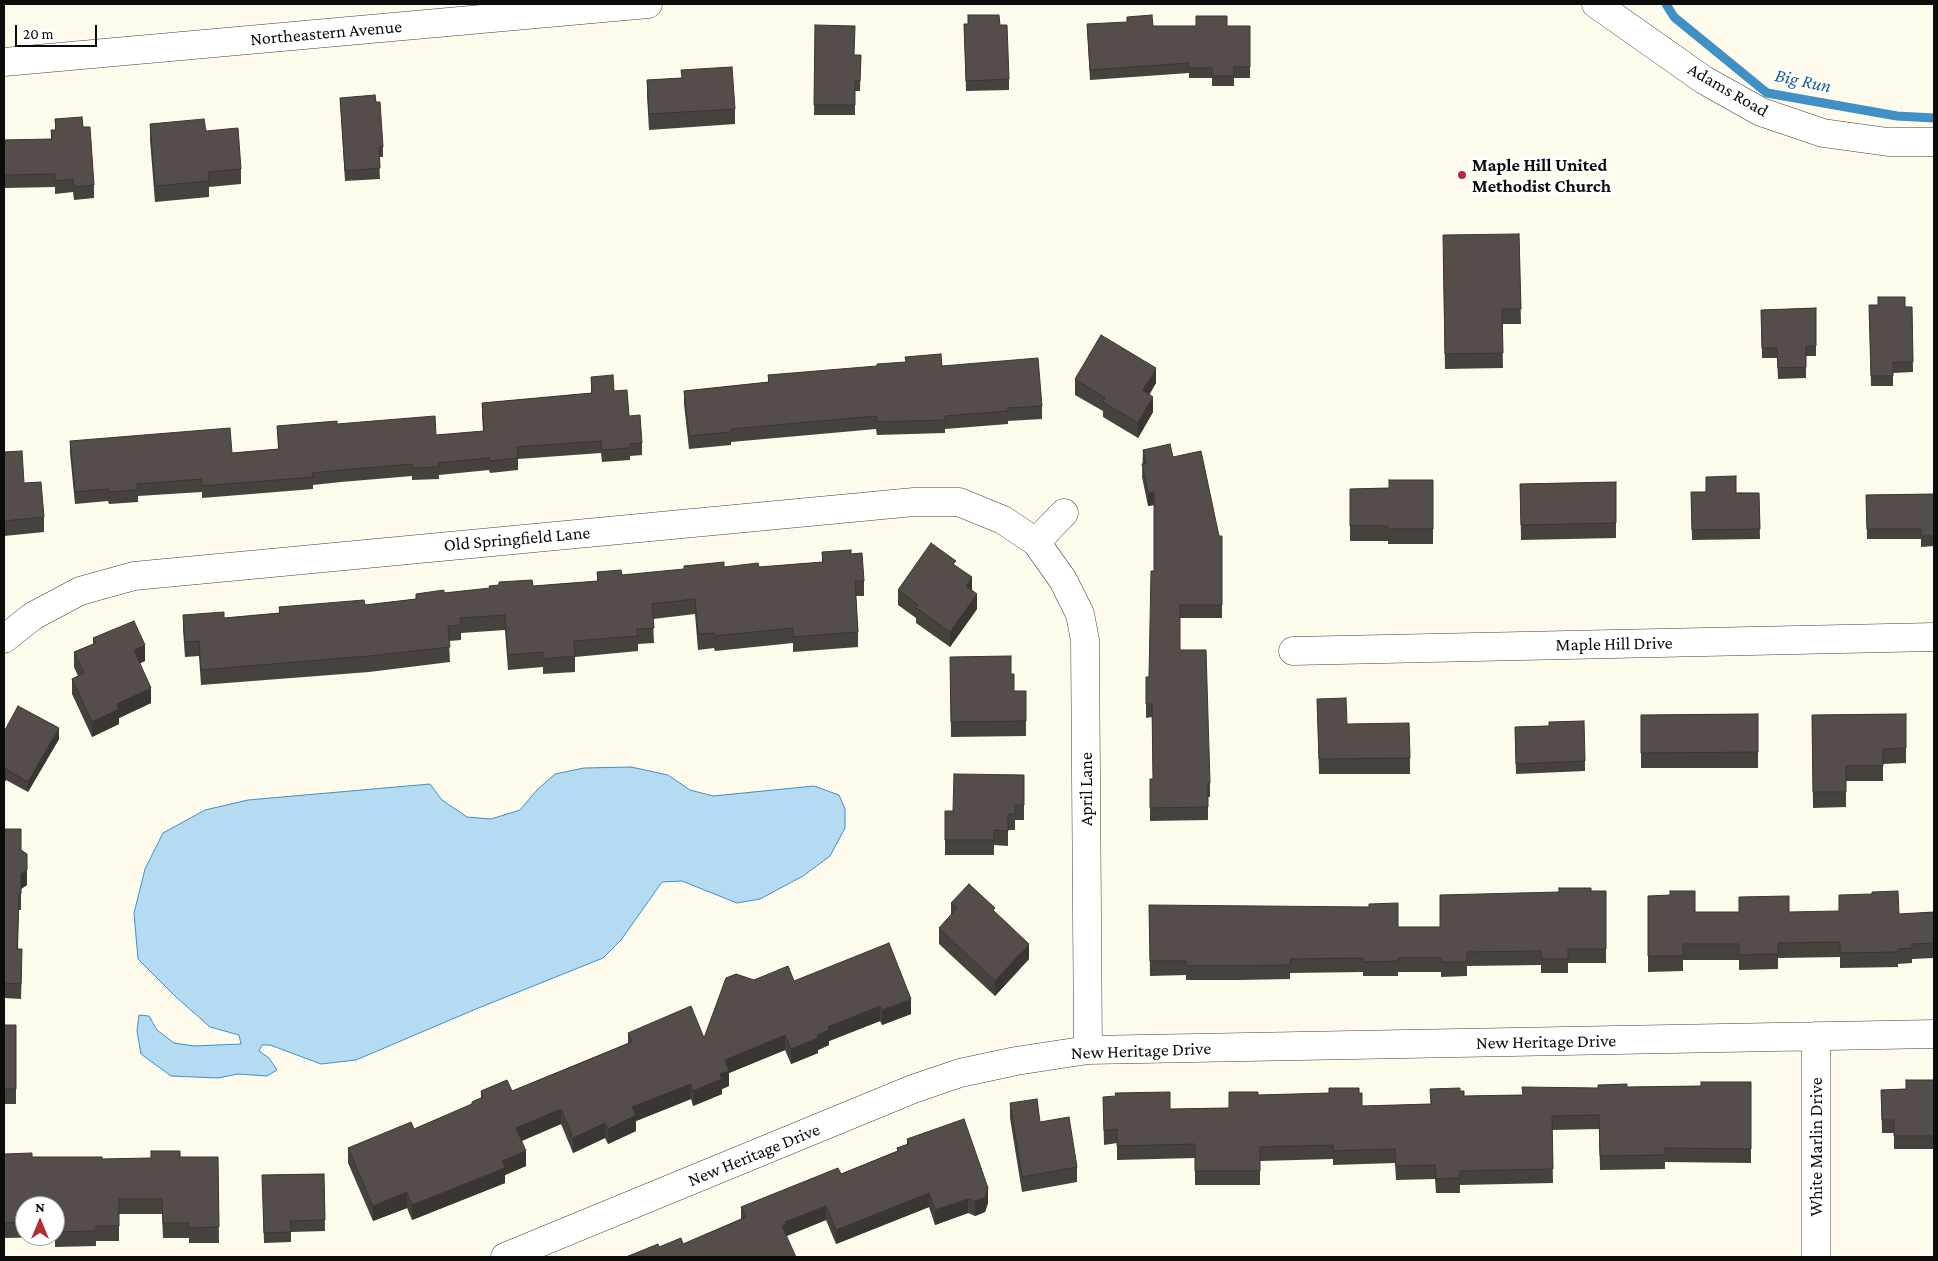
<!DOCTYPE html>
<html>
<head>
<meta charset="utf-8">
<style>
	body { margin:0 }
	#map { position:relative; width:1938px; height:1261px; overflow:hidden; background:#fefaec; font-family:"Crimson Pro",serif }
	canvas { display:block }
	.frame { position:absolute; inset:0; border:5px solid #0c0c0c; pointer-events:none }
	.north { position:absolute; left:15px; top:1196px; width:50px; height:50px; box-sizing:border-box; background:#fff; border:1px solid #9e9e9e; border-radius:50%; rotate:0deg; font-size:14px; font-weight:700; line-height:20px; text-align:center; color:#0c0c0c }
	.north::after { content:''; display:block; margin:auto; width:18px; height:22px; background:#b42c34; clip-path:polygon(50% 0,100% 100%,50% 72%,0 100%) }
	.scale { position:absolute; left:15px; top:25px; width:82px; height:22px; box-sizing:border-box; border:2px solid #0c0c0c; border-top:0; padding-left:6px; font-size:15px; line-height:18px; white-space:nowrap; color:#0c0c0c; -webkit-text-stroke:4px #fff; paint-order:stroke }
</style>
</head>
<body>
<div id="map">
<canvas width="1938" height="1261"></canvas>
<div class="frame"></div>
<div class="north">N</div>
<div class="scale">20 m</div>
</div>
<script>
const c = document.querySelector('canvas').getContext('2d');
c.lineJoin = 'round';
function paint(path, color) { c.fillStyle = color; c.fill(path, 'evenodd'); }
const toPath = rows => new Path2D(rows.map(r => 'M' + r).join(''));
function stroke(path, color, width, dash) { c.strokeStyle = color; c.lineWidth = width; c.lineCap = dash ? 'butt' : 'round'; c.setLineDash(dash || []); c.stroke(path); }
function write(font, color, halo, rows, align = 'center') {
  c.font = font + ' "Crimson Pro",serif'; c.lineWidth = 5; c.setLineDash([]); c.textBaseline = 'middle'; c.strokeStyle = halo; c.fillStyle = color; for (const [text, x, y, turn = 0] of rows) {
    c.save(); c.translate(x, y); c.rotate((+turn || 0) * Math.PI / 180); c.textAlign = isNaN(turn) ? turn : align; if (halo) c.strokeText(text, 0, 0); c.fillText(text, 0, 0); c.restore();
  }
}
const water = toPath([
	[631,767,668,775,690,790,713,796,814,786,839,795,845,809,845,828,830,856,803,876,760,899,737,903,682,881,662,882,621,940,603,958,476,1009,356,1060,321,1064,270,1045,262,1045,259,1051,269,1058,277,1070,267,1076,238,1074,218,1078,171,1076,141,1054,137,1031,139,1015,149,1016,157,1030,174,1043,194,1046,241,1044,239,1035,210,1027,175,996,138,959,134,913,145,869,163,833,205,810,248,800,430,784,442,800,467,817,491,819,520,810,537,790,555,774,584,768,631,767]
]);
paint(water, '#b4dbf2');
stroke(water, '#3f90c5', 1);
stroke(toPath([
	[1666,4,1674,17,1767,93,1897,116,1934,118]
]), '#3f90c5', 9);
const minor = toPath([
	[1596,4,1704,80,1761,112,1823,133,1888,142,1934,142],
	[4,62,648,4],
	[1036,542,1064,513],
	[4,639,33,616,80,591,134,576,914,502,959,502,1003,520,1036,542,1063,580,1080,614,1085,640,1088,1050],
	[1293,651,1934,637],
	[1816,1036,1816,1257],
	[505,1257,913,1089,960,1073,1016,1061,1088,1050,1934,1034]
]);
stroke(minor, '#3f3f3f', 29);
stroke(minor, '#fff', 28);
paint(toPath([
	[964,24,1000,25,1009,79,1009,90,966,91],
	[1087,24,1153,26,1250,26,1250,78,1234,78,1234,86,1212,86,1212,78,1189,78,1189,73,1090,80],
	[815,25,854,55,861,55,860,91,855,91,855,115,814,115],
	[681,78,735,109,735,124,649,130,647,95,647,80],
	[340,98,376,102,383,147,383,157,379,157,380,179,345,181],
	[55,119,83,127,94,185,94,198,74,200,73,192,55,194,55,187,4,188,4,140,51,139,51,130,55,130],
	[150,124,206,131,241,169,241,184,209,187,209,197,155,202,150,140],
	[1519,234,1521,324,1502,324,1503,368,1445,369,1443,250],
	[1869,305,1912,307,1913,372,1893,373,1893,386,1871,386],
	[1816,308,1816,356,1806,356,1806,378,1778,379,1777,358,1762,358,1761,310],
	[942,366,1042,406,1042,419,1008,421,1008,424,945,429,945,433,877,435,876,429,731,442,731,445,689,449,684,404,684,391,768,382,768,375],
	[591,377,614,391,629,416,642,443,642,455,630,456,630,460,602,462,601,453,518,459,518,470,490,473,489,470,439,475,439,479,412,480,412,476,341,482,313,485,313,489,202,498,202,492,138,496,138,502,109,504,108,501,75,504,70,453,70,441,232,453,278,449,277,426,337,424,436,435,483,431,482,415,482,403,591,393],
	[1075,379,1156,383,1149,394,1153,412,1138,438,1103,417,1103,411,1075,395],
	[1143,450,1173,457,1219,536,1222,536,1222,618,1180,618,1180,650,1210,783,1210,797,1208,797,1208,820,1150,821,1150,779,1153,779,1152,717,1146,718,1146,677,1149,677,1154,571,1154,505,1148,506,1142,477],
	[4,452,24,483,44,517,44,532,4,536],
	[1433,480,1433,544,1388,544,1388,541,1350,541,1350,489,1389,488],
	[1616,482,1616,538,1521,540,1520,484],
	[1691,492,1759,493,1760,539,1692,540],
	[1934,494,1934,546,1921,547,1921,539,1867,539,1866,495],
	[822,552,851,554,864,581,864,596,856,596,858,632,858,647,793,652,793,643,715,651,714,648,698,650,695,614,653,619,654,643,638,644,638,651,575,657,575,672,543,674,543,667,508,670,505,630,461,633,461,640,449,641,450,662,369,672,201,685,199,656,185,657,183,630,183,615,224,618,279,613,279,607,365,605,416,599,416,594,444,593,597,581,597,572,622,575,724,567,759,567,822,562],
	[956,566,972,591,977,609,950,647,916,623,916,618,898,605,898,590],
	[93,638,145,661,139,663,151,703,119,718,119,724,92,737,72,694,72,679,78,676,74,667,74,652,93,644],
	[950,657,1011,674,1014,691,1026,691,1026,736,951,737],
	[1317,699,1347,724,1410,758,1410,774,1319,774],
	[1758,714,1758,768,1641,768,1641,715],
	[1906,714,1906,763,1883,764,1883,781,1846,781,1846,807,1813,808,1812,715],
	[1549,726,1585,761,1585,771,1516,774,1515,727],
	[4,732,59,739,28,792,6,780,4,783],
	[1024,775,1024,820,1015,820,1015,830,1008,830,1008,846,994,845,994,855,945,855,945,811,953,811],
	[4,829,21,850,27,885,21,889,21,910,19,910,18,949,22,964,21,999,4,998],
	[1591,891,1606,891,1606,963,1568,963,1568,973,1541,973,1541,965,1467,966,1467,976,1441,977,1441,972,1398,972,1398,976,1363,976,1363,972,1290,973,1290,979,1240,980,1186,980,1186,975,1150,976,1149,905,1398,927,1440,927,1559,892],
	[1648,896,1695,912,1789,912,1899,914,1934,912,1934,958,1912,959,1912,963,1898,964,1898,967,1840,968,1840,957,1778,958,1778,969,1739,970,1739,960,1683,960,1683,971,1648,972],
	[951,903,1029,959,995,996,939,944,939,928,951,915],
	[754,980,794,981,911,1014,882,1025,880,1021,829,1041,829,1045,818,1050,818,1053,791,1064,785,1050,729,1073,729,1086,722,1089,722,1094,693,1106,691,1099,636,1121,636,1131,608,1144,605,1138,573,1153,561,1124,522,1141,526,1166,505,1175,505,1183,412,1220,407,1208,373,1221,348,1163,348,1148,414,1129,472,1104,472,1102,481,1098,481,1091,512,1091,628,1043,628,1033,704,1038],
	[4,1025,16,1025,16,1104,4,1104],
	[1934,1080,1934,1149,1894,1149,1894,1133,1882,1133,1881,1090,1906,1089],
	[1751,1082,1751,1163,1665,1162,1665,1169,1600,1170,1599,1129,1552,1130,1553,1183,1460,1185,1460,1193,1436,1193,1435,1179,1396,1180,1395,1163,1333,1165,1333,1159,1260,1161,1260,1185,1195,1185,1195,1158,1117,1160,1117,1143,1104,1145,1103,1097,1170,1109,1229,1108,1258,1095,1359,1093,1362,1106,1431,1104,1460,1091,1464,1096,1522,1095,1627,1087,1701,1086],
	[1010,1103,1040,1122,1077,1167,1077,1182,1022,1192,1010,1118],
	[907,1139,988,1203,985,1212,975,1216,968,1213,935,1225,929,1207,836,1244,826,1220,787,1236,659,1247,683,1244,741,1219,741,1207,841,1174,897,1151,897,1148,907,1144],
	[4,1154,32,1157,102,1159,218,1157,219,1243,189,1243,189,1238,163,1238,162,1214,119,1214,119,1241,96,1241,96,1246,55,1247,55,1237,4,1238],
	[25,1206,55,1206,55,1236,25,1236],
	[324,1174,325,1231,291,1232,291,1242,264,1243,262,1175]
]), '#48423f');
paint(toPath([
	[1156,368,1156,383,1143,406,1143,390],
	[1153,397,1153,412,1138,438,1138,423],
	[1154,492,1154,505,1148,506,1148,493],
	[972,577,972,593,966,586],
	[977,594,977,609,950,647,950,632],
	[145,645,145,661,134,666,134,650],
	[151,688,151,703,119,718,119,724,92,737,92,722,117,704],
	[59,728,59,739,28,792,28,782],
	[6,769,6,780,4,783,4,773],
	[27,870,27,885,21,889,21,874],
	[1029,944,1029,959,995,996,995,981],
	[911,999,911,1014,882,1025,882,1010],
	[880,1006,880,1021,829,1041,829,1045,818,1050,818,1053,791,1064,791,1049,817,1035,828,1027],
	[785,1035,785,1050,729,1073,729,1086,722,1089,722,1094,693,1106,693,1091,720,1074,725,1060],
	[691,1084,691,1099,636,1121,636,1131,608,1144,608,1129,632,1107],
	[561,1109,561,1124,516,1143,516,1128],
	[605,1123,605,1138,573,1153,573,1138],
	[526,1151,526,1166,505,1175,505,1183,412,1220,412,1205,502,1161],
	[988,1188,988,1203,985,1212,975,1216,975,1201],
	[407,1192,407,1208,373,1221,373,1206],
	[929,1193,929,1207,836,1244,836,1230],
	[968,1199,968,1213,935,1225,935,1210],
	[826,1206,826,1220,786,1236,782,1226,785,1222]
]), '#3b3633');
const building = toPath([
	[968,15,999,15,1000,25,1007,25,1009,79,966,81,964,24,968,24,968,15],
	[1152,15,1153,26,1196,26,1196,16,1227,16,1227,26,1250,26,1250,67,1234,67,1234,76,1212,76,1212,68,1189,68,1189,63,1090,70,1087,24,1127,22,1127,17,1152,15],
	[815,25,855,26,854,55,861,55,860,81,855,81,855,105,814,105,815,25],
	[732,67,735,109,649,114,647,80,682,78,681,70,732,67],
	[375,95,376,102,380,102,383,147,379,147,380,168,345,171,340,98,375,95],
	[82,117,83,127,90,127,94,185,74,187,73,179,55,181,55,174,4,175,4,140,52,139,51,130,56,130,55,119,82,117],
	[204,119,206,131,238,128,241,169,208,172,209,181,155,186,150,124,204,119],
	[1519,234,1521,309,1502,309,1503,353,1445,354,1443,235,1519,234],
	[1878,297,1905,297,1905,307,1912,307,1913,362,1893,362,1893,376,1871,376,1869,305,1878,305,1878,297],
	[1816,308,1816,346,1806,346,1806,367,1778,368,1777,348,1762,348,1761,310,1816,308],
	[1101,335,1156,368,1143,390,1153,397,1138,423,1103,402,1105,398,1075,379,1101,335],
	[941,354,942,366,1038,358,1042,406,1008,408,1008,411,945,416,945,420,877,422,876,416,731,429,731,432,689,436,684,391,769,382,768,375,877,366,877,364,906,362,905,357,941,354],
	[613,375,614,391,627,390,629,416,640,415,642,443,630,444,630,448,602,450,601,441,517,447,518,458,490,461,489,458,438,463,439,467,412,468,412,464,341,470,312,473,313,477,202,486,202,479,137,484,138,490,109,492,108,489,75,492,70,441,230,428,232,453,279,449,277,426,337,421,337,424,435,416,436,435,484,431,482,403,592,393,591,377,613,375],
	[1170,444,1173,457,1201,451,1219,536,1222,536,1222,605,1180,605,1180,650,1206,650,1210,783,1208,783,1208,807,1150,808,1150,779,1153,779,1152,704,1146,704,1146,677,1149,677,1151,571,1154,571,1154,492,1148,493,1142,464,1146,464,1143,450,1170,444],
	[22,451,24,483,41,482,44,517,4,521,4,452,22,451],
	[1736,476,1736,493,1759,493,1760,529,1692,530,1691,492,1706,492,1706,477,1736,476],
	[1389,480,1433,480,1433,529,1388,529,1388,526,1350,526,1350,489,1389,488,1389,480],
	[1616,482,1616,523,1521,525,1520,484,1616,482],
	[1934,494,1934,536,1921,536,1921,529,1867,529,1866,495,1934,494],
	[931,543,956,561,953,564,972,577,966,586,977,594,950,632,916,608,918,605,898,590,931,543],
	[851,550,851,554,862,553,864,581,855,581,858,632,793,637,793,628,715,636,714,633,698,634,695,599,652,604,654,628,637,629,638,636,574,641,575,656,543,659,543,652,508,655,505,615,460,618,461,625,448,626,450,647,369,656,201,670,199,641,185,642,183,615,224,612,224,618,280,613,279,607,364,600,365,605,416,599,416,594,444,590,444,593,490,588,489,586,499,585,499,582,532,580,533,586,598,581,597,572,621,570,622,575,684,569,684,566,724,562,724,567,758,563,759,567,823,562,822,552,851,550],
	[134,621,145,645,134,650,151,688,117,704,119,709,92,722,72,679,84,673,74,652,96,643,93,638,134,621],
	[1011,656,1011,674,1014,674,1014,691,1026,691,1026,721,951,722,950,657,1011,656],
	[1346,698,1347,724,1409,723,1410,758,1319,759,1317,699,1346,698],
	[18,706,59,728,28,782,6,769,4,773,4,732,18,706],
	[1758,714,1758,752,1641,753,1641,715,1758,714],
	[1906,714,1906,748,1883,749,1883,766,1846,766,1846,792,1813,792,1812,715,1906,714],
	[1584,721,1585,761,1516,764,1515,727,1549,726,1549,722,1584,721],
	[954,774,1024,775,1024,805,1015,805,1015,814,1008,814,1008,831,994,830,994,840,945,840,945,811,953,811,954,774],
	[4,829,21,829,21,850,27,854,27,870,21,874,21,894,19,894,17,949,22,949,21,984,4,983,4,829],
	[969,884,995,908,993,910,1029,944,995,981,939,928,957,908,951,903,969,884],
	[1559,888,1591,888,1591,891,1606,891,1606,949,1568,949,1568,959,1541,959,1541,951,1467,952,1467,962,1441,962,1441,958,1398,958,1398,961,1363,962,1363,958,1290,959,1290,965,1240,966,1186,966,1186,961,1150,961,1149,905,1369,907,1369,904,1398,903,1398,927,1440,927,1440,895,1559,892,1559,888],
	[1670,891,1695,891,1695,912,1739,912,1739,897,1789,896,1789,912,1839,911,1839,895,1872,894,1872,892,1898,891,1899,914,1934,912,1934,943,1912,944,1912,948,1898,949,1898,952,1840,953,1840,942,1778,943,1778,954,1739,955,1739,944,1683,944,1683,956,1648,956,1648,896,1670,895,1670,891],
	[889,943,911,999,882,1010,880,1006,828,1027,829,1030,817,1035,818,1038,791,1049,785,1035,725,1060,729,1071,720,1074,722,1079,693,1091,691,1084,632,1107,636,1115,608,1129,605,1123,573,1138,561,1109,516,1128,526,1151,502,1161,505,1168,412,1205,407,1192,373,1206,348,1148,411,1122,414,1129,472,1104,472,1102,483,1097,481,1091,507,1080,512,1091,632,1042,628,1033,691,1006,704,1038,726,978,736,974,754,980,788,966,794,981,889,943],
	[4,1025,16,1025,16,1089,4,1089,4,1025],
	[1906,1080,1934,1080,1934,1136,1894,1136,1894,1120,1882,1120,1881,1090,1906,1089,1906,1080],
	[1701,1082,1751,1082,1751,1149,1665,1148,1665,1155,1600,1156,1599,1115,1552,1116,1553,1169,1460,1171,1460,1178,1436,1179,1435,1165,1396,1166,1395,1149,1333,1151,1333,1145,1260,1147,1260,1171,1195,1171,1195,1144,1117,1146,1117,1129,1104,1131,1103,1097,1116,1096,1115,1093,1170,1092,1170,1109,1229,1108,1229,1092,1258,1092,1258,1095,1329,1093,1329,1088,1359,1088,1359,1093,1362,1093,1362,1106,1431,1104,1430,1089,1460,1088,1460,1091,1464,1091,1464,1096,1523,1095,1522,1087,1598,1088,1598,1085,1627,1084,1627,1087,1701,1086,1701,1082],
	[1037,1099,1040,1122,1069,1117,1077,1167,1022,1177,1010,1103,1037,1099],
	[964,1119,988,1188,985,1198,975,1201,968,1199,935,1210,929,1193,836,1230,826,1206,785,1222,786,1224,782,1226,796,1257,626,1257,658,1244,659,1247,681,1238,683,1244,746,1217,741,1207,838,1168,841,1174,898,1151,897,1148,909,1144,907,1139,964,1119],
	[151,1151,180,1151,180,1157,218,1157,219,1227,189,1228,189,1223,163,1223,162,1199,119,1199,119,1226,96,1226,96,1231,55,1232,55,1206,25,1206,25,1222,4,1223,4,1154,32,1153,32,1157,102,1157,102,1159,151,1158,151,1151],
	[324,1174,325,1220,290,1221,291,1232,264,1233,262,1175,324,1174]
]);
paint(building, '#544d49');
stroke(building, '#3b3633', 1);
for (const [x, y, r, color] of [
	[1462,175,5,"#b42c34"]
]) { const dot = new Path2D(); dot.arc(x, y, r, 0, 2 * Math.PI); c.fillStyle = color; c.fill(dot); stroke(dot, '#fff', 2); }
write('18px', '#0c0c0c', '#fff', [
	["Northeastern Avenue",326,33,-5],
	["Adams Road",1728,90,30],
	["Old Springfield Lane",517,539,-5],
	["Maple Hill Drive",1614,644,-1],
	["April Lane",1086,789,-90],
	["New Heritage Drive",1546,1042,-1],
	["New Heritage Drive",1141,1051,-2],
	["White Marlin Drive",1816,1147,-90],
	["New Heritage Drive",754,1155,-22]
]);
write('bold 18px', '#0c0c0c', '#fff', [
	["Maple Hill United",1472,165],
	["Methodist Church",1472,186]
], 'left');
write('italic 19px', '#1d6296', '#fff', [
	["Big Run",1803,81,12]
]);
</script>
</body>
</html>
